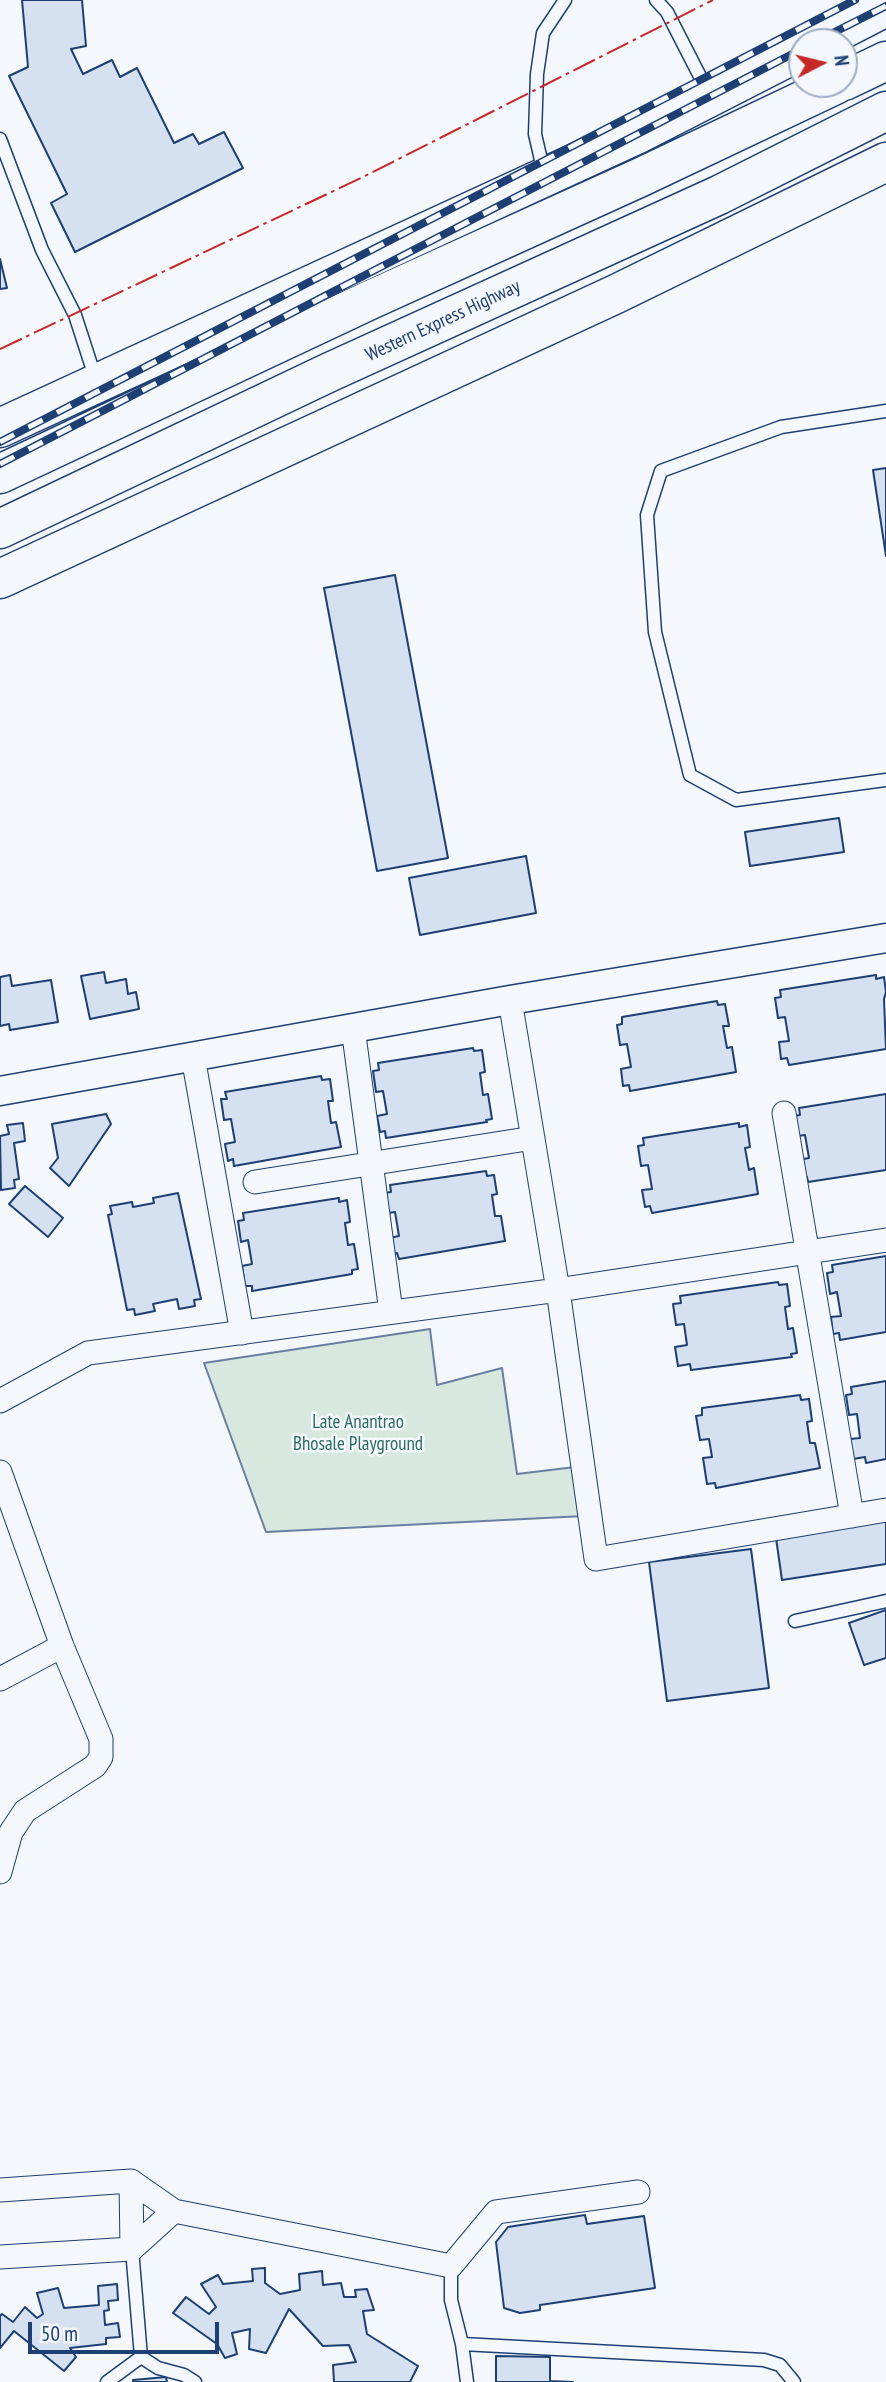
<!DOCTYPE html>
<html>
<head>
<meta charset="utf-8">
<style>
	body { margin:0 }
	#map { position:relative; width:886px; height:2382px; overflow:hidden; background:#f4f7fb; font-family:"PT Sans Narrow",sans-serif }
	canvas { display:block }
	.north { position:absolute; left:788px; top:28px; width:70px; height:70px; box-sizing:border-box; background:#f4f7fb; border:2px solid #9eadc5; border-radius:50%; rotate:83deg; font-size:19px; font-weight:700; line-height:28px; text-align:center; color:#1d3f73 }
	.north::after { content:''; display:block; margin:auto; width:24px; height:32px; background:#c62828; clip-path:polygon(50% 0,100% 100%,50% 72%,0 100%) }
	.scale { position:absolute; left:28px; top:2322px; width:191px; height:32px; box-sizing:border-box; border:4px solid #1d3f73; border-top:0; padding-left:9px; font-size:21px; line-height:24px; white-space:nowrap; color:#1d3f73; -webkit-text-stroke:5px #f4f7fb; paint-order:stroke }
</style>
</head>
<body>
<div id="map">
<canvas width="886" height="2382"></canvas>
<div class="north">N</div>
<div class="scale">50 m</div>
</div>
<script>
const c = document.querySelector('canvas').getContext('2d');
c.lineJoin = 'round';
function paint(path, color) { c.fillStyle = color; c.fill(path, 'evenodd'); }
const toPath = rows => new Path2D(rows.map(r => 'M' + r).join(''));
function stroke(path, color, width, dash) { c.strokeStyle = color; c.lineWidth = width; c.lineCap = dash ? 'butt' : 'round'; c.setLineDash(dash || []); c.stroke(path); }
function write(font, color, halo, rows, align = 'center') {
  c.font = font + ' "PT Sans Narrow",sans-serif'; c.lineWidth = 5; c.setLineDash([]); c.textBaseline = 'middle'; c.strokeStyle = halo; c.fillStyle = color; for (const [text, x, y, turn = 0] of rows) {
    c.save(); c.translate(x, y); c.rotate((+turn || 0) * Math.PI / 180); c.textAlign = isNaN(turn) ? turn : align; if (halo) c.strokeText(text, 0, 0); c.fillText(text, 0, 0); c.restore();
  }
}
const green = toPath([
	[430,1329,437,1385,502,1368,517,1474,575,1467,584,1516,266,1532,204,1363,430,1329]
]);
paint(green, '#d7e8df');
stroke(green, '#687fa3', 2);
const building = toPath([
	[22,0,82,0,86,46,71,49,83,74,112,60,120,77,137,68,174,143,193,134,199,144,224,132,243,168,75,252,51,203,67,194,9,76,28,67,22,0],
	[0,259,7,288,0,289,0,259],
	[886,468,886,556,873,470,886,468],
	[395,575,448,858,377,871,324,588,395,575],
	[839,818,844,852,750,866,745,832,839,818],
	[526,856,536,913,420,935,409,878,526,856],
	[104,972,106,983,126,979,128,994,136,992,139,1009,90,1019,81,976,104,972],
	[10,975,12,986,51,980,58,1022,10,1030,9,1024,0,1026,0,977,10,975],
	[876,975,876,979,884,977,886,992,884,999,886,1049,789,1065,787,1058,781,1059,779,1042,789,1041,785,1017,778,1018,775,998,781,997,780,990,876,975],
	[717,1001,718,1005,725,1004,729,1026,723,1026,727,1048,732,1047,736,1072,630,1091,629,1085,623,1086,621,1069,631,1067,627,1044,620,1045,617,1025,622,1024,622,1017,717,1001],
	[473,1048,474,1051,482,1050,485,1072,480,1073,483,1095,488,1094,492,1119,486,1120,487,1122,386,1138,385,1131,380,1132,377,1116,387,1114,383,1091,376,1092,373,1071,379,1070,378,1063,473,1048],
	[321,1076,322,1080,330,1079,333,1101,328,1101,331,1123,336,1122,341,1147,234,1166,233,1159,228,1161,225,1144,235,1142,231,1119,224,1120,221,1099,227,1099,225,1092,321,1076],
	[886,1094,886,1170,808,1182,807,1177,801,1178,798,1160,809,1158,805,1135,798,1136,794,1116,800,1115,799,1108,886,1094],
	[106,1114,111,1124,69,1186,50,1168,58,1158,52,1124,106,1114],
	[23,1123,25,1141,14,1143,19,1179,14,1180,15,1188,1,1190,0,1136,9,1134,7,1125,23,1123],
	[739,1123,739,1127,747,1125,750,1147,745,1148,749,1170,754,1168,758,1194,652,1213,650,1206,645,1207,642,1190,652,1189,648,1165,641,1166,638,1146,644,1145,643,1138,739,1123],
	[486,1171,487,1176,494,1175,497,1194,492,1195,495,1216,501,1216,505,1241,399,1259,397,1253,392,1254,389,1238,399,1236,395,1212,388,1213,385,1193,391,1192,390,1185,486,1171],
	[25,1186,63,1218,48,1237,9,1204,25,1186],
	[178,1193,201,1299,194,1300,195,1306,179,1309,177,1299,153,1304,155,1311,135,1315,134,1309,127,1310,108,1215,112,1214,110,1206,132,1202,133,1207,154,1203,153,1198,178,1193],
	[339,1198,339,1202,347,1200,350,1222,345,1223,348,1245,354,1244,358,1269,352,1270,352,1274,252,1291,252,1286,245,1286,242,1266,252,1264,248,1240,241,1242,238,1221,244,1220,243,1213,339,1198],
	[886,1256,886,1332,840,1340,839,1333,833,1334,831,1317,841,1316,837,1292,830,1294,827,1273,833,1272,832,1265,886,1256],
	[778,1282,779,1285,787,1284,790,1306,785,1307,788,1329,793,1328,797,1353,791,1354,792,1357,691,1370,690,1364,678,1366,675,1347,687,1345,684,1324,676,1325,673,1304,681,1303,680,1296,778,1282],
	[886,1381,886,1459,866,1463,865,1457,853,1459,850,1439,860,1438,857,1414,849,1415,846,1395,852,1394,851,1387,886,1381],
	[800,1395,801,1400,809,1399,812,1421,807,1422,810,1443,815,1443,820,1468,716,1488,715,1483,707,1484,703,1458,712,1457,709,1439,700,1440,696,1416,702,1415,702,1408,800,1395],
	[886,1520,886,1564,782,1580,776,1538,886,1520],
	[751,1549,769,1688,667,1701,649,1562,751,1549],
	[886,1610,886,1658,864,1665,849,1623,886,1610],
	[585,2215,587,2224,644,2216,655,2288,540,2305,540,2310,520,2313,504,2308,496,2242,508,2227,585,2215],
	[265,2268,265,2283,280,2294,300,2290,299,2274,322,2271,323,2285,341,2283,344,2297,356,2297,355,2290,367,2289,374,2310,363,2311,367,2334,418,2366,410,2382,334,2382,333,2365,356,2362,349,2345,323,2346,289,2309,266,2353,249,2349,250,2329,232,2333,237,2354,225,2358,217,2344,173,2313,186,2297,209,2314,216,2307,201,2284,218,2275,223,2284,253,2281,252,2269,265,2268],
	[117,2284,118,2300,108,2301,109,2310,104,2311,105,2325,118,2323,120,2337,106,2338,106,2344,70,2348,76,2357,64,2371,14,2331,0,2348,0,2316,2,2314,13,2322,25,2307,37,2318,43,2314,37,2293,58,2288,64,2308,99,2305,98,2286,117,2284],
	[496,2356,550,2357,550,2381,573,2382,496,2382,496,2356],
	[166,2377,167,2382,133,2382,133,2380,166,2377]
]);
paint(building, '#d5e0f0');
stroke(building, '#1d3f73', 2);
const service = toPath([
	[656,0,667,12,709,94],
	[0,139,42,250,75,315,96,380],
	[544,173,535,134,537,74,543,33,565,0],
	[886,411,781,427,661,471,647,515,655,632,690,775,736,800,886,780],
	[795,1621,886,1601],
	[132,2249,141,2357],
	[451,2266,451,2300,462,2344,467,2382],
	[462,2344,764,2360,780,2365,794,2382],
	[141,2357,158,2368,184,2375,195,2382],
	[107,2382,141,2357]
]);
const minor = toPath([
	[510,1000,558,1290,596,1559,886,1510],
	[353,1028,391,1312],
	[193,1057,242,1333],
	[784,1113,852,1516],
	[255,1182,533,1138],
	[0,1401,88,1353,558,1290,886,1240],
	[0,1472,62,1646,101,1739,101,1757,95,1766,25,1811,11,1832,0,1872],
	[0,1679,62,1646],
	[131,2181,132,2249],
	[0,2190,131,2181,174,2211,451,2266,496,2212,638,2192],
	[0,2257,132,2249,174,2211]
]);
const tertiary = toPath([
	[0,1091,510,1000,886,938]
]);
const trunk = toPath([
	[818,42,886,7],
	[844,81,886,61],
	[0,428,636,135,802,50],
	[0,474,370,300,641,177,837,84],
	[0,529,330,372,719,195,886,111],
	[0,579,616,294,886,162]
]);
stroke(service, '#1d3f73', 15);
stroke(minor, '#1d3f73', 25);
stroke(tertiary, '#1d3f73', 31);
stroke(trunk, '#1d3f73', 41);
stroke(service, '#f4f7fb', 12);
stroke(minor, '#f4f7fb', 23);
stroke(tertiary, '#f4f7fb', 28);
stroke(trunk, '#f4f7fb', 38);
const rail = toPath([
	[815,42,886,6],
	[0,442,855,0],
	[0,464,802,49]
]);
stroke(rail, '#1d3f73', 8);
stroke(rail, '#f4f7fb', 5, [16]);
stroke(toPath([
	[0,349,361,178,713,0]
]), '#c62828', 2, [24, 5, 3.5, 5]);
write('19px', '#1d3f73', '#f4f7fb', [
	["Western Express Highway",443,321,-25]
]);
write('19px', '#2c6c60', '#f4f7fb', [
	["Late Anantrao",358,1423],
	["Bhosale Playground",358,1445]
]);
</script>
</body>
</html>
